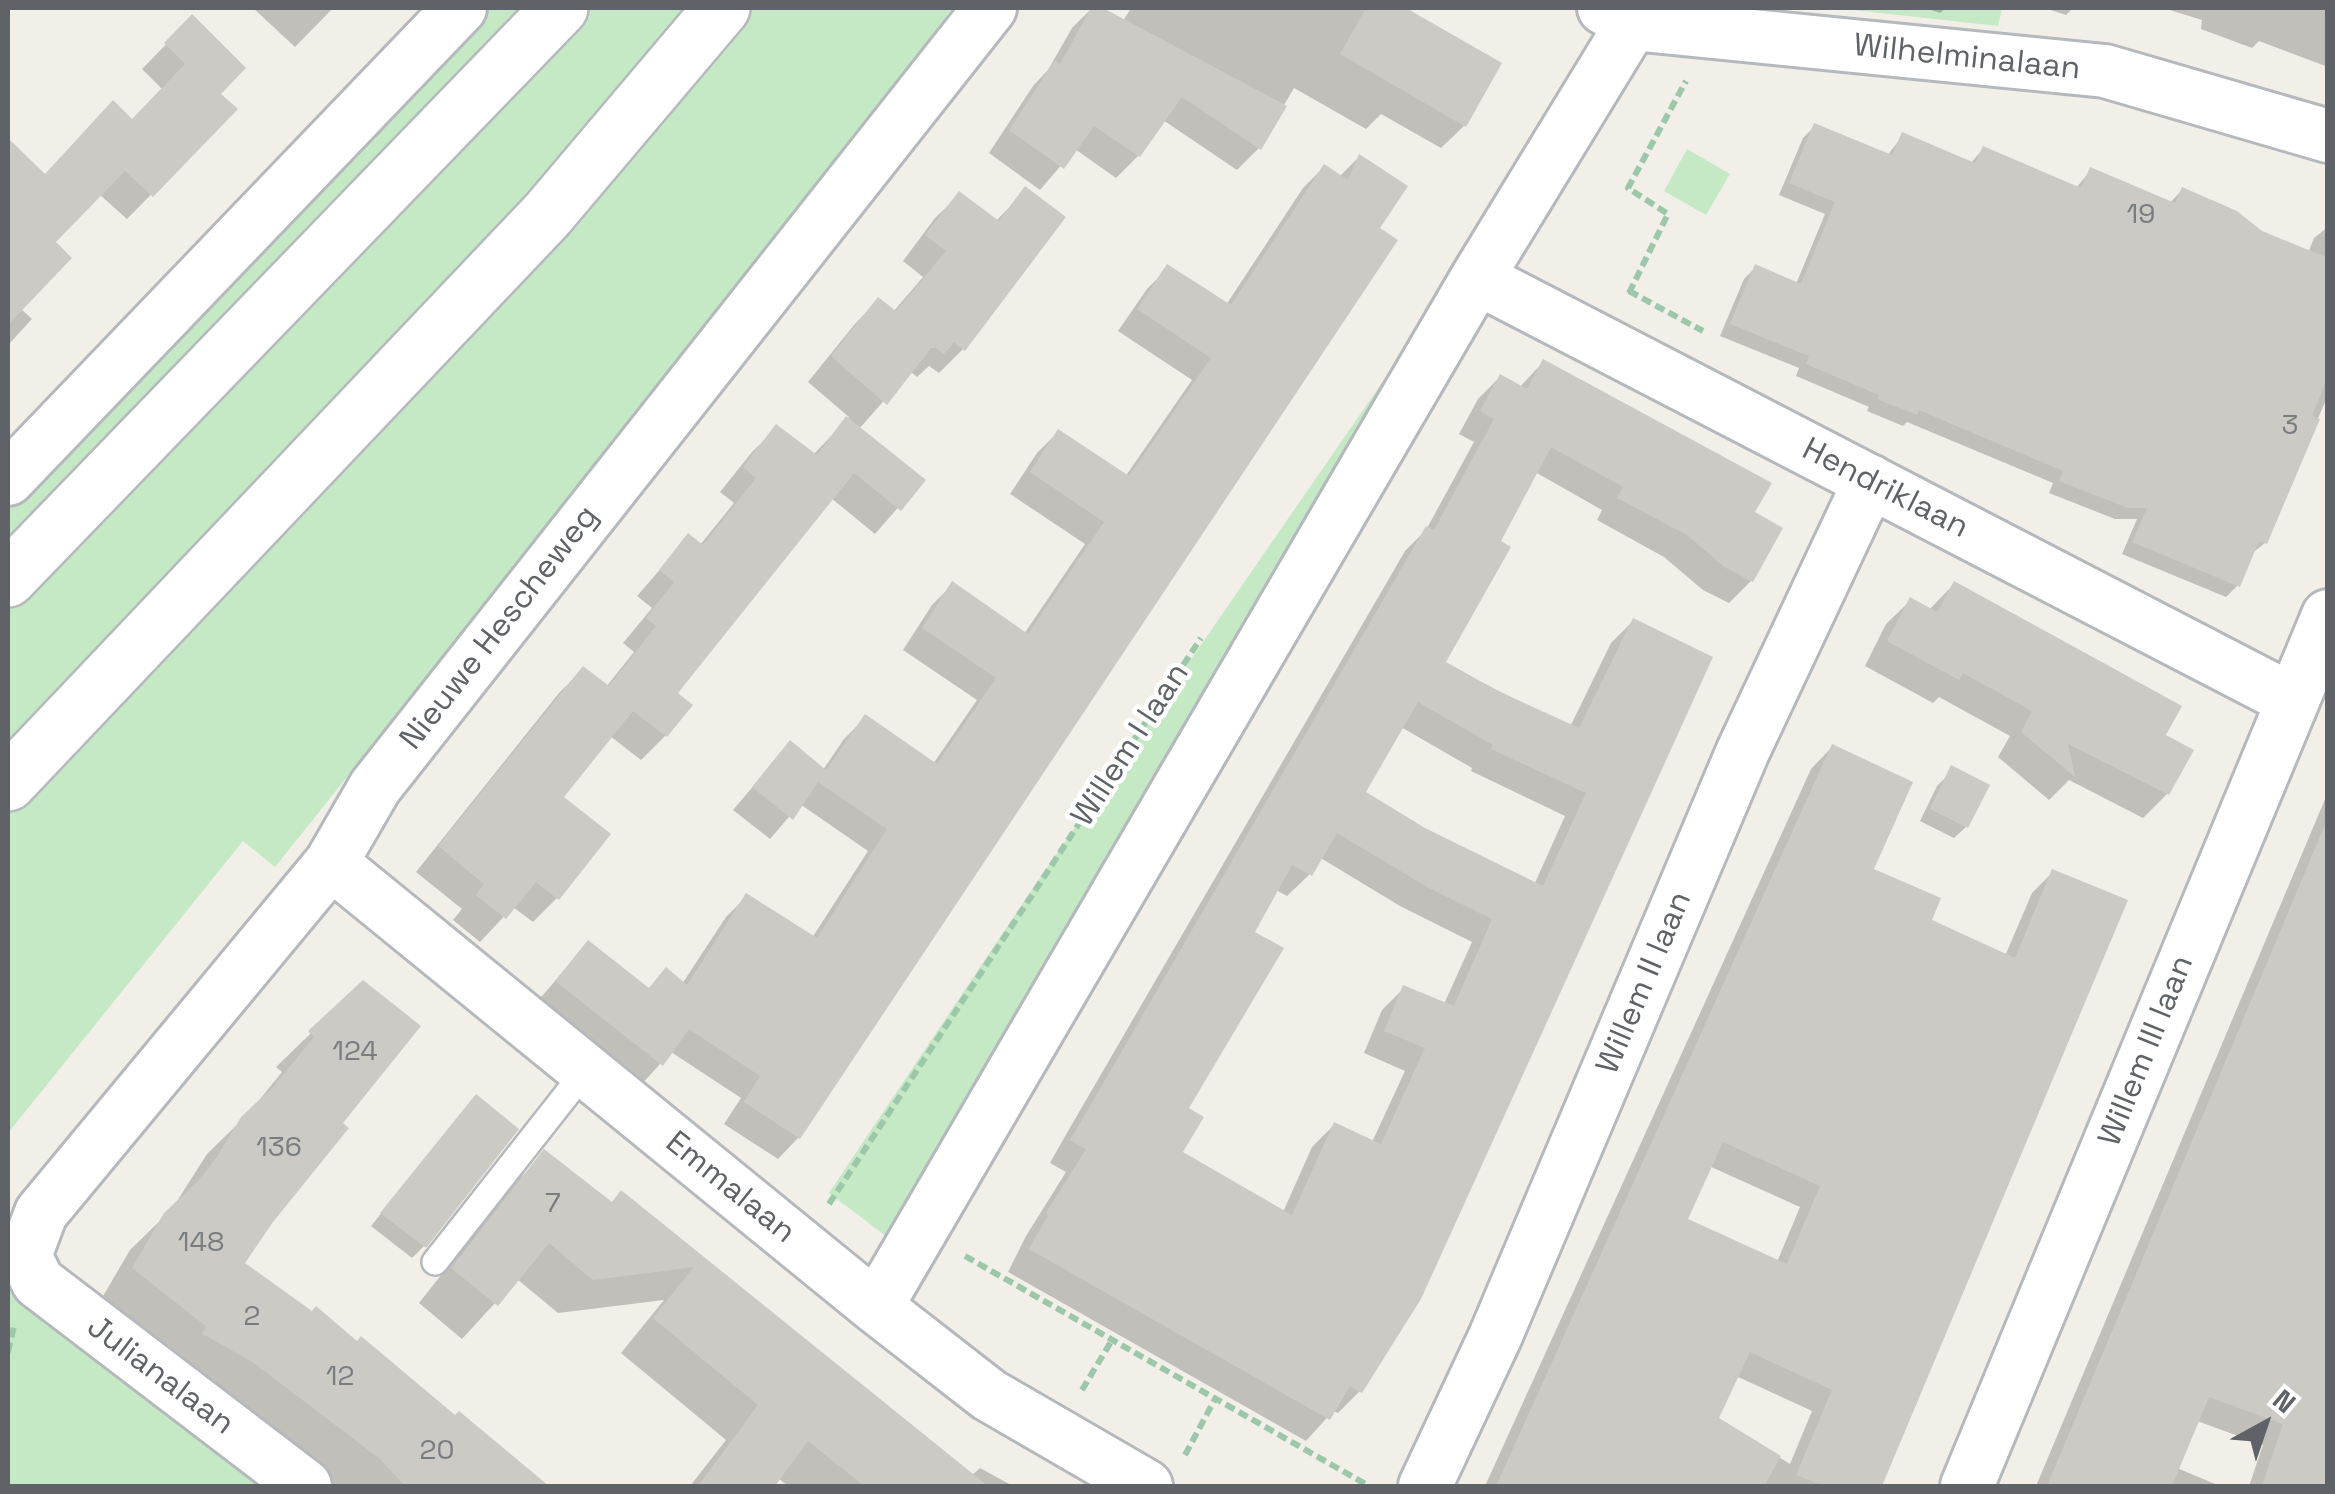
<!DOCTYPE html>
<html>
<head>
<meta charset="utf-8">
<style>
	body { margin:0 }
	#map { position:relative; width:2335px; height:1494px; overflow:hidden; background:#f1efe8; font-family:"Space Grotesk",sans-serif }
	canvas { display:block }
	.frame { position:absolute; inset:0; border:10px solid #5f6368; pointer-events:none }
	.north { position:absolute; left:2215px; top:1374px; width:100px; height:100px; -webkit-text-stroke:8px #fff; paint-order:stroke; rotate:40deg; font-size:28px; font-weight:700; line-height:40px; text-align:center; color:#5f6368 }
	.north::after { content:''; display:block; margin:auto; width:35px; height:45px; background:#5f6368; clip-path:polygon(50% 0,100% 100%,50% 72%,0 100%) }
</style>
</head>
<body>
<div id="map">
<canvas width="2335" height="1494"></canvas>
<div class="frame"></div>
<div class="north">N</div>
</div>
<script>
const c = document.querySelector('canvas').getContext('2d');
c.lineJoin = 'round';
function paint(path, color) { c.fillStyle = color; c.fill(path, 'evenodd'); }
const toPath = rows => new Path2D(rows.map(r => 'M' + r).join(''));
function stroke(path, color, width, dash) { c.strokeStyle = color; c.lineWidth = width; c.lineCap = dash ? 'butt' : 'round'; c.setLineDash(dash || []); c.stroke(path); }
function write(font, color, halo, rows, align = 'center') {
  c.font = font + ' "Space Grotesk",sans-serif'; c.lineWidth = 9; c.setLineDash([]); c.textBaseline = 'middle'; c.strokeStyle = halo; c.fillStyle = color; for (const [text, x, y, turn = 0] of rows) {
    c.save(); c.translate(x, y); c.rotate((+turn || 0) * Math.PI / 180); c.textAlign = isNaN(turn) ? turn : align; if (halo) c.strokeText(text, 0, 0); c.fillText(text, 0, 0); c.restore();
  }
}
paint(toPath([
	[486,8,536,8,8,553,8,505],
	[583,8,702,8,8,757,8,601],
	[745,8,952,8,857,139,275,867,243,841,8,1133,8,806],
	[1835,8,2002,8,1998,26],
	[1687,149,1730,174,1706,215,1664,191],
	[1455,277,890,1239,829,1193,1031,891],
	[9,1285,261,1486,8,1486]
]), '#c5e8c5');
paint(toPath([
	[253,8,333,8,295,47],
	[1092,8,1123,21,1131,8,1401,8,1499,64,1464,126,1441,148,1381,114,1366,129,1294,88,1259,148,1237,170,1163,120,1138,156,1116,178,1075,149,1040,190,989,153,1033,86,1048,70,1072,28],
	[1925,8,1946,8,1940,13],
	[2044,8,2073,8,2066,15],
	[2163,8,2328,8,2328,67,2259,41,2252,48,2201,29,2202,20],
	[192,18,218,94,234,110,127,219,99,194,52,242,20,308,32,319,8,345,8,169,21,155,44,177,132,122,163,90,142,69],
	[1815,126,1887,156,1903,135,1970,164,1983,149,2076,188,2091,170,2169,204,2182,190,2260,233,2308,253,2314,238,2328,227,2328,395,2265,543,2251,554,2238,585,2226,597,2122,554,2137,519,2115,519,2049,493,2053,483,1907,422,1903,426,1867,411,1869,407,1796,376,1799,368,1720,336,1744,279,1756,267,1796,284,1825,214,1779,195,1803,138],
	[1359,157,1404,187,798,1138,778,1159,724,1124,741,1098,671,1052,640,1086,536,1003,588,943,647,990,666,970,682,984,726,917,747,896,812,938,868,851,800,804,770,839,733,810,790,743,823,770,844,739,865,718,933,764,977,700,903,650,932,605,953,584,1024,634,1085,544,1010,494,1037,453,1058,432,1125,477,1192,380,1118,331,1147,289,1168,268,1226,305,1303,188,1324,167,1339,177],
	[1026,190,963,349,939,373,929,366,917,377,910,371,859,429,922,480,875,534,831,498,675,694,682,714,665,736,641,760,610,736,561,797,557,898,533,922,513,907,480,942,453,920,462,909,416,872,559,693,583,669,606,687,634,652,623,643,652,608,637,596,689,536,700,545,734,503,720,492,752,452,777,428,813,455,849,417,808,382,854,325,878,300,893,312,923,277,903,261,935,218,960,194,996,221],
	[1543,362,1752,513,1751,581,1729,603,1703,590,1664,557,1597,520,1602,510,1535,472,1497,542,1443,663,1570,727,1611,643,1633,621,1709,658,1360,1391,1338,1413,1333,1411,1306,1441,1008,1272,1026,1236,1066,1172,1050,1163,1064,1138,1376,601,1405,551,1426,530,1474,442,1459,434,1478,399,1500,377,1519,388],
	[1401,727,1472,768,1471,771,1565,816,1534,885,1424,830,1363,793],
	[1319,857,1400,906,1472,942,1444,1004,1404,988,1382,1010,1364,1053,1405,1071,1372,1142,1334,1125,1312,1147,1283,1212,1180,1153,1185,1109,1251,932,1276,890,1287,896,1310,874],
	[1954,584,2163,736,2167,794,2143,818,2069,780,2049,800,1998,757,2010,736,1939,697,1933,703,1865,666,1886,624,1911,600,1929,610],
	[1832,747,1870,870,1929,921,2005,956,2032,893,2053,872,2124,901,1879,1486,1485,1486,1811,769],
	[1709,1166,1800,1207,1777,1262,1684,1220],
	[1736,1376,1812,1411,1790,1464,1716,1419],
	[1949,774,1966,827,1954,838,1920,821,1937,786],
	[2328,792,2328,1486,2249,1486,2263,1445,2197,1421,2177,1468,2220,1486,2036,1486],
	[363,983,340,1123,242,1264,455,1418,459,1414,546,1486,337,1486,99,1303,130,1250,172,1209,207,1154,248,1114,282,1072,276,1067],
	[465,1109,424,1246,412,1258,371,1226],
	[545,1153,611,1204,621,1194,971,1476,980,1468,1013,1486,788,1486,778,1478,772,1486,690,1486,726,1440,621,1353,664,1300,558,1313,517,1279,462,1339,419,1303,511,1187]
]), '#0003');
paint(toPath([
	[1091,8,1103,8,1287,106,1261,150,1182,97,1140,157,1094,126,1064,169,1009,130,1055,60,1060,64],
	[1366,8,1406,8,1502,63,1466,127,1340,54],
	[192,14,246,68,221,94,238,109,153,197,125,171,56,242,72,258,8,325,8,138,45,174,113,100,132,119,185,64,164,43],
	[1814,123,1892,155,1902,132,1975,163,1983,146,2081,188,2090,167,2175,203,2182,187,2237,211,2262,231,2328,258,2328,377,2312,416,2320,419,2267,544,2259,541,2240,587,2132,542,2147,508,2128,508,2059,481,2063,471,1919,410,1917,415,1877,399,1879,395,1806,364,1809,356,1730,324,1755,264,1801,284,1835,202,1789,183],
	[1359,154,1408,186,1380,228,1398,240,800,1139,744,1102,760,1076,689,1029,663,1066,555,981,588,940,649,988,666,967,687,985,746,893,817,938,887,829,818,782,793,820,752,787,790,740,826,770,865,714,937,764,996,678,922,628,952,581,1028,634,1104,522,1030,472,1058,429,1129,476,1211,358,1137,309,1167,264,1231,305,1324,164,1348,180],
	[1025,186,1066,217,965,351,954,342,944,354,936,348,931,348,887,405,831,356,878,297,896,311,946,251,925,235,959,191,999,221],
	[1543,359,1772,483,1755,512,1783,528,1753,582,1726,568,1687,535,1617,498,1623,487,1551,447,1501,541,1511,547,1446,662,1498,691,1579,728,1633,618,1713,657,1421,1299,1362,1393,1350,1386,1330,1420,1029,1249,1048,1215,1046,1213,1086,1149,1070,1140,1086,1113,1397,576,1426,526,1434,530,1494,419,1480,411,1500,374,1527,389],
	[1418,702,1493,745,1491,749,1586,793,1543,886,1425,828,1366,792],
	[1337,833,1429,888,1492,919,1454,1006,1403,985,1384,1031,1425,1048,1381,1144,1334,1122,1292,1215,1183,1152,1204,1117,1189,1108,1284,948,1255,932,1292,865,1312,876],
	[846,416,926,480,901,511,854,473,678,693,693,705,667,737,633,711,564,797,611,834,559,900,536,882,506,919,476,895,484,884,438,846,583,666,609,686,656,626,646,618,674,582,659,570,688,533,703,545,756,478,743,467,776,424,817,455],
	[1954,581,2182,706,2166,735,2194,750,2169,795,2068,744,2075,777,2021,732,2032,711,1963,673,1959,680,1887,641,1910,597,1937,612],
	[1832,744,1913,782,1874,869,1941,898,1932,920,2015,958,2052,869,2128,900,1882,1486,1824,1486,1796,1475,1832,1390,1750,1352,1719,1418,1781,1456,1764,1486,1496,1486],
	[1723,1142,1820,1186,1787,1264,1688,1219],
	[1951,765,1990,785,1968,828,1930,809],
	[2327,820,2328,1486,2262,1486,2283,1424,2209,1397,2172,1486,2047,1486],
	[363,980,421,1026,343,1123,349,1128,273,1222,245,1263,312,1311,316,1306,357,1341,361,1336,455,1415,459,1411,549,1486,405,1486,380,1459,254,1363,201,1333,207,1327,132,1268,164,1213,197,1182,217,1157,241,1117,274,1086,314,1037,308,1031],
	[476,1094,519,1129,426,1248,380,1213],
	[544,1149,612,1202,621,1190,988,1486,864,1486,808,1441,775,1486,698,1486,758,1405,653,1318,694,1267,593,1280,549,1243,498,1306,451,1268]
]), '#cccac5');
const lane = toPath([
	[435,1262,586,1070]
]);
const street = toPath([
	[1604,8,1632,24,2105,71,2328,136],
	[1477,278,2292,700],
	[8,479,460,8],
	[331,863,876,1307,989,1395,1146,1486],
	[876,1307,1477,278,1632,24],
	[305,1486,38,1282,25,1256,41,1213,331,863,375,787,990,8],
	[1425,1486,1495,1337,1743,751,1870,481],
	[1967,1486,2328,616]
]);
const secondary = toPath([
	[8,579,560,8],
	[8,783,547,215,722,8]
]);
stroke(lane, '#b5b8bc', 30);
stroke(street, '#b5b8bc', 58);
stroke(secondary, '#b6babf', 60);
stroke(toPath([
	[1629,291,1703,331],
	[1629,293,1668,214,1628,188,1686,81],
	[829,1204,1201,638],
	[965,1256,1369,1486],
	[8,1352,14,1326],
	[1082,1390,1112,1340],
	[1185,1455,1215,1399]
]), '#9cc7a9', 6, [10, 5]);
stroke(lane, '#fff', 25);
stroke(street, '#fff', 52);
stroke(secondary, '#fff', 55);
write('28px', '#7a7d7f', null, [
	["19",2141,215],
	["3",2290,426],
	["124",355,1052],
	["136",279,1148],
	["7",553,1204],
	["148",201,1243],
	["2",252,1317],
	["12",340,1377],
	["20",437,1451]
]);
write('32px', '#5f6368', '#fff', [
	["Wilhelminalaan",1967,58,6],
	["Hendriklaan",1885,489,27],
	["Nieuwe Hescheweg",500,628,-52],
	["Willem I laan",1131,745,-57],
	["Willem II laan",1645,983,-67],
	["Willem III laan",2147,1051,-68],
	["Emmalaan",730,1188,39],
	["Julianalaan",160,1376,37]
]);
</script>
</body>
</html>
